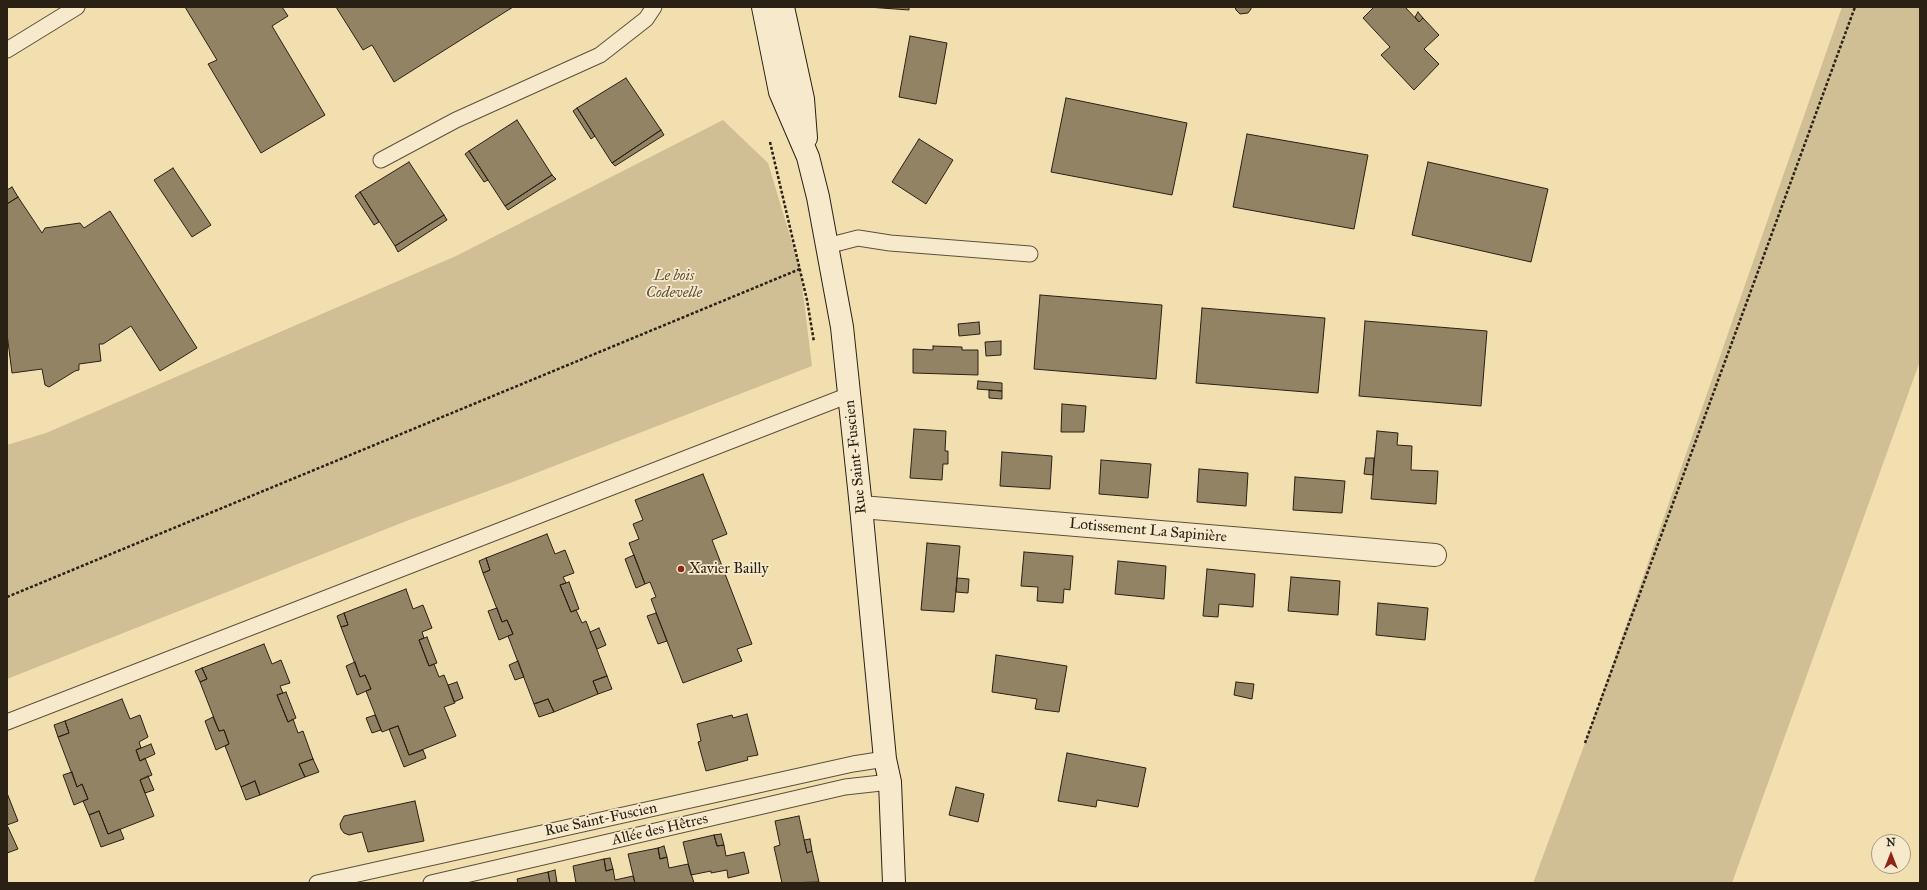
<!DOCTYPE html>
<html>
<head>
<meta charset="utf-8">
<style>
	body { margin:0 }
	#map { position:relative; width:1927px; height:890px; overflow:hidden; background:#f2dfb0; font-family:"IM FELL Great Primer",serif }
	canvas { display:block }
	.frame { position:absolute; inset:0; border:8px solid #2a2014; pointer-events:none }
	.north { position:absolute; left:1871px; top:834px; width:40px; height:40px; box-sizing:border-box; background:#f7eacc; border:1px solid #a59982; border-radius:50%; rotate:0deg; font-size:11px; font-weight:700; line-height:16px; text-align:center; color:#2a2014 }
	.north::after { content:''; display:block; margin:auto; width:14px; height:18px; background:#8f2418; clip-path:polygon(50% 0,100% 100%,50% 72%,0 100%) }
</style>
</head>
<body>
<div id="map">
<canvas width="1927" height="890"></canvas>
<div class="frame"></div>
<div class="north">N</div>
</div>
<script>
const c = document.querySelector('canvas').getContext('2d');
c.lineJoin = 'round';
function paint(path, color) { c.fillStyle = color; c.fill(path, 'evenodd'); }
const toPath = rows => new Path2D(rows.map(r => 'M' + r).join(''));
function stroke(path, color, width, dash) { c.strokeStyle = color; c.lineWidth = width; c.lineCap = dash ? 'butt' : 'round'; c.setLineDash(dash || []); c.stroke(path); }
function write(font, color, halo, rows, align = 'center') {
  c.font = font + ' "IM FELL Great Primer",serif'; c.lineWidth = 3.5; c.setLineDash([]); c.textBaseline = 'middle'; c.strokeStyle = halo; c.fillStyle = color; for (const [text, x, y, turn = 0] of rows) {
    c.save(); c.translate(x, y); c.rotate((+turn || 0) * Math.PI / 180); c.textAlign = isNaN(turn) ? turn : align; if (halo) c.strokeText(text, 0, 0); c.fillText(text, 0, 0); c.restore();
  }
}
paint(toPath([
	[1842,7,1920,7,1920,361,1732,883,1533,883,1585,743],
	[723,120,768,163,800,269,812,366,518,480,409,520,7,679,7,445,46,433,456,256]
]), '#d0bf95');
const building = toPath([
	[185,7,282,7,288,16,272,26,325,115,261,153,208,64,217,60,185,7],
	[336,7,513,7,394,82,372,45,363,50,336,7],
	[868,7,909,7,909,10,868,7],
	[1235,7,1251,7,1251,9,1248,13,1240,14,1236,10,1235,7],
	[1374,7,1405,7,1419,22,1423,18,1439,35,1424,49,1439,64,1414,90,1381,55,1390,47,1363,18,1374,7],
	[1418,12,1423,18,1419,22,1415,17,1418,12],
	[910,36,947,43,936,104,899,97,910,36],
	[626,78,661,130,612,163,577,108,626,78],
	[1066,98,1187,123,1172,195,1051,172,1066,98],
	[577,108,595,136,591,139,573,111,577,108],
	[517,120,552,175,505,206,469,151,517,120],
	[661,130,664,135,615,166,612,163,661,130],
	[1247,134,1368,155,1354,229,1233,207,1247,134],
	[919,139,953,160,926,204,892,182,919,139],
	[469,151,488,180,484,182,465,154,469,151],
	[409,162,444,215,395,246,360,192,409,162],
	[1428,162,1548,189,1531,262,1412,235,1428,162],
	[173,168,211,225,192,237,154,180,173,168],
	[552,175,556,179,508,210,505,206,552,175],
	[12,187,18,197,7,204,7,190,12,187],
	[360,192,379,222,374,225,355,196,360,192],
	[18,197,42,233,45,228,80,223,84,228,110,211,197,348,160,371,131,326,103,344,99,344,101,361,79,364,79,370,75,371,49,387,45,385,42,369,12,373,7,334,7,204,18,197],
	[444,215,447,220,398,252,395,246,444,215],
	[1040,295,1162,305,1156,379,1034,369,1040,295],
	[1202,308,1325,318,1318,393,1196,383,1202,308],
	[1365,321,1487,331,1481,406,1359,396,1365,321],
	[979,322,980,334,959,336,958,324,979,322],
	[1001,341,1001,355,986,356,985,342,1001,341],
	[933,346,962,347,962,350,978,350,978,375,913,373,913,349,933,350,933,346],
	[978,381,1002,383,1002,391,977,389,978,381],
	[989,390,1002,391,1002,399,989,398,989,390],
	[1062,404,1086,406,1084,432,1061,432,1062,404],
	[914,429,946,431,945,451,948,451,948,464,943,464,942,480,910,478,914,429],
	[1377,431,1398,433,1397,445,1412,446,1411,470,1438,471,1436,504,1371,499,1377,431],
	[1002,452,1052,456,1050,489,1000,486,1002,452],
	[1366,458,1374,458,1373,475,1364,474,1366,458],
	[1101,460,1151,464,1148,498,1099,494,1101,460],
	[1199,469,1248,473,1246,506,1197,502,1199,469],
	[703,474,727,534,712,540,752,644,737,649,742,661,683,683,651,599,656,597,650,582,645,584,629,543,639,539,633,524,643,520,635,500,703,474],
	[1295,477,1345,481,1342,513,1293,510,1295,477],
	[547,534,555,554,565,550,574,573,563,577,566,583,560,585,571,612,576,610,582,623,586,621,607,676,593,681,598,694,554,712,548,699,534,704,508,636,513,634,507,620,502,622,483,573,490,570,486,558,547,534],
	[927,543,960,546,954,612,921,610,927,543],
	[1024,552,1073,556,1070,590,1064,589,1063,603,1037,601,1038,587,1021,586,1024,552],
	[634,555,645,584,636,588,625,559,634,555],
	[486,558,490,570,483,573,479,561,486,558],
	[1118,561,1166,566,1164,599,1115,594,1118,561],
	[1207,569,1255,574,1253,607,1219,604,1218,617,1203,616,1207,569],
	[1291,577,1340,581,1338,615,1288,611,1291,577],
	[957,578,969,579,968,593,956,592,957,578],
	[569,582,579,609,571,612,560,585,569,582],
	[406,589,413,609,423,605,432,628,422,632,424,638,419,640,429,666,434,664,439,677,444,675,455,703,444,707,456,736,409,755,398,726,382,732,366,691,371,689,365,675,360,677,341,627,348,625,344,613,406,589],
	[1378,603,1428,608,1425,640,1376,635,1378,603],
	[497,608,502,622,507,620,513,634,499,640,488,611,497,608],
	[344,613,348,625,341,627,337,616,344,613],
	[656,613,667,641,658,644,647,616,656,613],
	[599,628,606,645,597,649,590,632,599,628],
	[427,637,437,663,429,666,419,640,427,637],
	[264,644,272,664,281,660,290,683,280,686,283,693,277,695,288,722,293,719,298,733,303,731,313,759,299,764,305,777,260,795,255,781,241,787,225,746,229,744,224,730,219,731,200,682,207,679,202,668,264,644],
	[996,655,1067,666,1059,712,1035,709,1037,699,992,692,996,655],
	[518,661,524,677,515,680,509,665,518,661],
	[355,662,360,677,365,675,371,689,357,695,346,666,355,662],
	[202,668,207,679,200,682,195,671,202,668],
	[607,676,612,689,598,694,593,681,607,676],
	[457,682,463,698,454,702,448,685,457,682],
	[1236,682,1254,684,1252,699,1234,695,1236,682],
	[286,692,296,718,288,722,277,695,286,692],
	[122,699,130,719,140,715,148,737,139,742,141,748,136,750,140,761,145,758,152,775,140,780,154,816,108,834,99,811,89,815,83,801,88,799,82,784,77,787,58,737,69,733,65,721,122,699],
	[548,699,554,712,539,717,534,704,548,699],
	[747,714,758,755,747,757,748,760,706,771,698,742,701,741,697,724,732,715,733,718,747,714],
	[375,715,381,730,372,733,366,718,375,715],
	[213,717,219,731,224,730,229,744,216,750,205,721,213,717],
	[65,721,69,733,58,737,54,725,65,721],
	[398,726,409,755,423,750,426,758,404,767,389,729,398,726],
	[151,744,155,754,140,761,136,750,151,744],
	[1067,753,1146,768,1138,807,1097,800,1096,807,1058,801,1067,753],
	[313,759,319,772,305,777,299,764,313,759],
	[72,772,77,787,82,784,88,799,74,805,63,775,72,772],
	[148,776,154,790,145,793,140,780,148,776],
	[255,781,260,795,246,800,241,787,255,781],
	[956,787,984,794,978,822,949,815,956,787],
	[7,793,18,821,7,825,7,793],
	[415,801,424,841,368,852,362,832,349,835,344,833,341,829,340,824,344,816,415,801],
	[99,811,108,834,120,829,124,839,101,847,89,815,99,811],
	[799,816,807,853,812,851,819,882,782,883,774,847,780,845,775,821,799,816],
	[7,825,18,849,7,853,7,825],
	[721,834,724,845,717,846,714,835,721,834],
	[714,835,717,846,724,845,726,856,744,852,749,873,728,878,727,870,711,873,711,871,691,875,683,842,714,835],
	[810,839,812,851,807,853,804,840,810,839],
	[664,846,667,857,660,859,658,848,664,846],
	[658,848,660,859,667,857,669,868,688,864,694,883,635,883,628,854,658,848],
	[610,858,613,869,606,871,604,859,610,858],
	[604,859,606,871,613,869,615,880,633,876,635,883,576,883,573,866,604,859],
	[555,870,557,882,550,883,548,872,555,870],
	[548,872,550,883,518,883,517,879,548,872]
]);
paint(building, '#928365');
stroke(building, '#2a2014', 1);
const service = toPath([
	[7,50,77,7],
	[381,160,456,120,600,55,646,19,654,7],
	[827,246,858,238,890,243,1030,254],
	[7,722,849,395],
	[317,883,853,764,885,759],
	[431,883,845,787,890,782]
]);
const minor = toPath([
	[861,507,1435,555]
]);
const secondary = toPath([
	[763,7,780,92,808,157,818,197,842,327,861,507,885,759,890,782,894,883],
	[783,7,803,99,806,138]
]);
stroke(service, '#5c503b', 17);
stroke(minor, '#5c503b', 24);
stroke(secondary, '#2a2014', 24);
stroke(toPath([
	[770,142,807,300,814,342],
	[7,597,800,269],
	[1585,743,1855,7]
]), '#2a2014', 2.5, [3, 2]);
stroke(service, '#f7eacc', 15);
stroke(minor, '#f7eacc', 22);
stroke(secondary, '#f7eacc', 22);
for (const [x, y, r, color] of [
	[681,569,4,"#8f2418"]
]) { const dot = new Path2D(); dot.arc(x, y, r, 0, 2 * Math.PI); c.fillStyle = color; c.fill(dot); stroke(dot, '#f7eacc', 1.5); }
write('italic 15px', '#5c503b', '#f7eacc', [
	["Le bois",674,276],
	["Codevelle",674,293]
]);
write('15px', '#2a2014', '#f7eacc', [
	["Rue Saint-Fuscien",856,457,-96],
	["Lotissement La Sapinière",1148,531,5],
	["Rue Saint-Fuscien",601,820,-12],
	["Allée des Hêtres",660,830,-13]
]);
write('15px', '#2a2014', '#f7eacc', [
	["Xavier Bailly",689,569]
], 'left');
</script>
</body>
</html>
